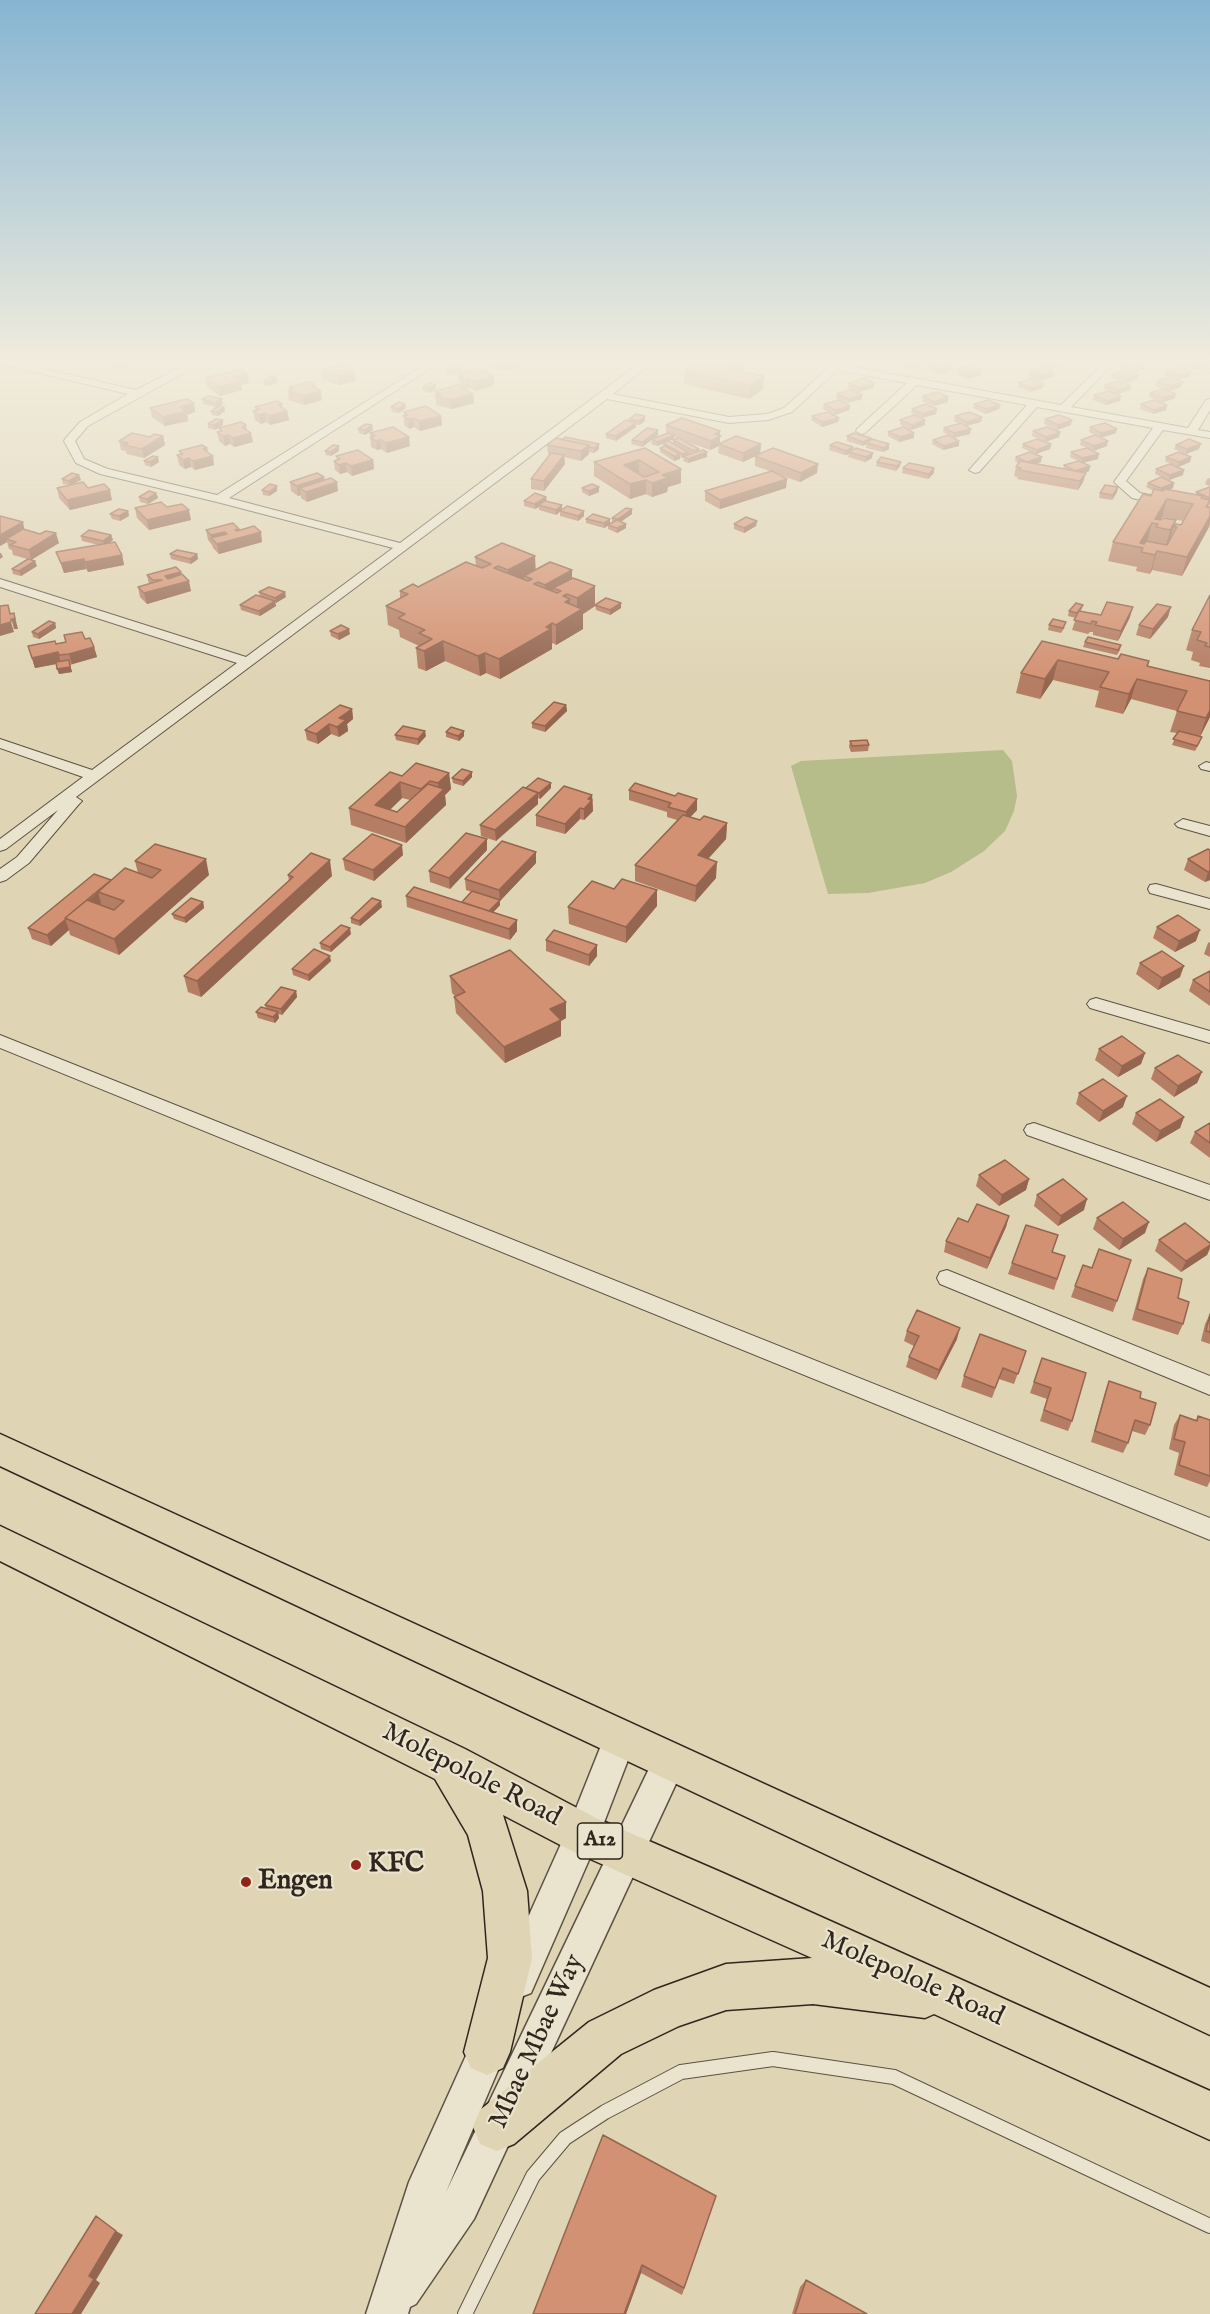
<!DOCTYPE html>
<html>
<head>
<meta charset="utf-8">
<style>
	body { margin:0 }
	canvas { display:block; background:#dfd4b4 }
</style>
</head>
<body>
<canvas width="1210" height="2314"></canvas>
<script>
const c = document.querySelector('canvas').getContext('2d');
c.lineJoin = 'round';
function paint(path, color) { c.fillStyle = color; c.fill(path, 'evenodd'); }
const toPath = rows => new Path2D(rows.map(r => 'M' + r).join(''));
function stroke(path, color, width, dash) { c.strokeStyle = color; c.lineWidth = width; c.lineCap = dash ? 'butt' : 'round'; c.setLineDash(dash || []); c.stroke(path); }
function write(font, color, halo, rows, align = 'center') {
  c.font = font + ' "IM FELL English",serif'; c.lineWidth = 4.5; c.setLineDash([]); c.textBaseline = 'middle'; c.strokeStyle = halo; c.fillStyle = color; for (const [text, x, y, turn = 0] of rows) {
    c.save(); c.translate(x, y); c.rotate((+turn || 0) * Math.PI / 180); c.textAlign = isNaN(turn) ? turn : align; if (halo) c.strokeText(text, 0, 0); c.fillText(text, 0, 0); c.restore();
  }
}
paint(toPath([
	[1003,750,1012,761,1017,796,1014,811,1005,831,984,851,951,872,925,883,868,893,828,894,791,766,801,761]
]), '#b6bc8a');
const service = toPath([
	[465,2314,533,2176,565,2138,605,2112,681,2072,773,2059,894,2077,1210,2226]
]);
const minor = toPath([
	[0,359,136,390,197,359,209,359,88,426,75,441,84,459,108,469,217,495,434,359,445,359,229,498,400,543,645,359,656,359,613,394,729,417,767,414,784,408,838,359,848,359,842,365,1061,405,1108,359,1118,359,1071,407,1188,428,1206,400,1210,399,1210,410,1198,430,1210,432,1210,438,1163,430,1126,481,1140,493,1210,508,1210,516,1132,498,1114,482,1153,428,1037,407,979,472,975,473,969,470,971,468,1027,405,917,385,865,433,861,434,856,431,857,429,907,383,837,370,792,412,768,420,729,423,607,399,76,797,82,801,79,804,29,863,6,880,0,882,0,869,17,857,58,810,6,849,0,851,0,839,83,777,0,748,0,739,92,770,237,663,0,587,0,579,246,657,393,548,217,502,100,474,76,463,64,441,65,439,80,422,128,394,0,364,0,359],
	[1206,762,1210,763,1210,771,1201,769,1199,766,1206,762],
	[1183,819,1210,826,1210,836,1178,827,1175,824,1183,819],
	[1156,884,1210,899,1210,909,1150,893,1148,889,1150,885,1156,884],
	[1096,998,1210,1031,1210,1043,1090,1008,1087,1004,1090,1000,1096,998],
	[0,1035,1210,1518,1210,1540,0,1048,0,1035],
	[1034,1123,1210,1185,1210,1200,1027,1135,1024,1130,1027,1125,1034,1123],
	[947,1270,1210,1376,1210,1395,940,1284,937,1278,940,1272,947,1270]
]);
const tertiary = toPath([
	[620,1723,632,1728,636,1739,595,1846,531,1993,518,1998,505,1993,500,1980,569,1826,608,1728,620,1723],
	[670,1746,682,1750,686,1762,474,2219,416,2304,410,2307,408,2314,366,2314,409,2182,478,2029,491,2023,504,2029,510,2042,446,2192,658,1750,670,1746]
]);
const primary = toPath([
	[0,1434,1210,1988,1210,2035,0,1466,0,1434],
	[0,1526,465,1749,598,1819,723,1873,1210,2091,1210,2140,934,2014,925,2018,813,2004,726,2010,679,2026,621,2054,514,2144,497,2151,480,2144,473,2127,480,2110,589,2022,654,1990,726,1964,812,1958,568,1849,503,1815,527,1891,532,1958,510,2052,503,2068,487,2075,471,2068,464,2052,488,1958,483,1891,468,1835,435,1779,0,1561,0,1526]
]);
stroke(service, '#5c5244', 16);
stroke(minor, '#5c5244', 2);
stroke(tertiary, '#5c5244', 3);
stroke(primary, '#30261e', 3);
stroke(service, '#eae3ce', 14);
paint(minor, '#eae3ce');
paint(tertiary, '#eae3ce');
paint(primary, '#dfd4b4');
paint(toPath([
	[106,359,143,359,143,362,113,369,107,364],
	[261,359,293,359,294,362,273,367],
	[355,359,386,359,386,362,370,366,355,361],
	[487,359,523,359,523,367,504,371,489,367],
	[900,359,925,360,924,365,911,369,900,364],
	[1046,359,1062,359,1058,360,1063,362,1062,366,1049,370,1054,372,1053,377,1040,381,1028,376,1029,371,1042,367,1037,365,1038,361],
	[1128,359,1140,359,1138,361,1146,364,1145,369,1133,373,1138,375,1137,379,1125,383,1130,390,1117,394,1104,389,1105,385,1118,381,1112,378,1113,374,1126,370,1120,368,1121,363,1130,360,1127,360],
	[1150,359,1165,359,1159,366,1149,364],
	[1179,359,1207,359,1206,362,1200,370,1177,366],
	[755,360,740,371,763,389,749,399,684,384,685,371],
	[929,365,953,365,953,370,939,374,928,369],
	[324,368,349,369,354,372,355,381,339,385,323,380,322,371,324,371],
	[446,369,461,370,454,375,447,374],
	[957,369,982,370,981,375,967,379,956,374],
	[1166,371,1191,372,1190,376,1177,380,1164,375],
	[458,373,487,373,494,376,494,385,475,391,470,388,465,389,460,386],
	[247,374,249,383,241,385,242,390,220,396,207,387,206,378],
	[276,377,277,382,270,386,264,385,264,381],
	[1157,381,1181,387,1169,391,1175,398,1162,403,1149,397,1150,393,1163,389,1156,386],
	[849,383,874,388,858,392,848,387],
	[1019,383,1044,384,1043,388,1030,392,1018,387],
	[436,385,436,389,430,393,423,391,423,387],
	[289,387,315,388,322,400,304,405,289,400,288,391,290,390],
	[435,391,474,403,452,409,436,405],
	[837,394,862,399,847,403,836,398],
	[1094,395,1121,396,1120,401,1106,405,1093,400],
	[923,396,948,402,934,406,922,401],
	[202,399,223,404,216,407,203,404],
	[194,403,195,412,187,415,188,421,165,426,152,417,150,408],
	[282,404,282,408,287,411,289,420,270,425,266,422,261,424,255,420,253,411,256,410,255,407],
	[824,404,850,406,849,410,835,415,823,409],
	[974,404,1000,405,999,409,985,414,973,408],
	[1141,404,1167,405,1166,410,1153,414,1140,409],
	[224,407,225,411,218,416,212,415,211,411],
	[391,407,406,408,399,413,392,412],
	[912,409,936,414,922,418,911,413],
	[404,412,441,416,442,425,420,431,414,427,409,429,404,425],
	[645,416,645,421,639,425,636,425,636,427,616,441,606,438,606,434,629,421,629,419],
	[812,416,838,422,822,427,811,420],
	[955,416,982,417,981,422,966,426,970,434,953,438,943,432,944,428,960,424,954,421],
	[1045,419,1071,425,1057,430,1044,424],
	[223,420,223,425,215,430,208,428,208,424],
	[900,420,925,420,925,425,911,430,900,425],
	[666,425,720,431,720,443,761,444,760,454,743,462,718,453,719,446,710,450,685,441,699,449,699,451,707,457,688,463,683,461,684,458,682,458,680,457,680,459,674,461,660,452,660,448,663,447,663,444,657,446,651,444,652,440,642,447,631,444,632,440,658,435,653,439,666,434],
	[674,437,678,439,673,440,673,443,669,441,674,439],
	[1090,427,1116,433,1100,438,1089,432],
	[219,428,247,429,253,442,234,447,230,444,225,446,219,441,217,432,220,431],
	[358,429,373,430,365,435,359,433],
	[1033,431,1060,432,1059,437,1045,442,1051,444,1050,449,1036,454,1022,448,1023,444,1044,441,1032,436],
	[888,432,914,438,899,442,888,436],
	[370,433,410,446,387,453,381,449,377,450,371,447],
	[163,436,165,445,144,458,127,454,126,451,121,450,119,441],
	[847,436,871,438,870,441,889,449,883,452,866,448,867,444,863,446,847,441],
	[933,440,959,441,959,446,943,450,932,444],
	[1081,440,1107,446,1093,451,1098,459,1083,463,1090,466,1089,471,1085,473,1083,482,1078,490,1017,479,1018,477,1014,476,1016,467,1018,463,1015,461,1016,457,1041,462,1036,463,1063,468,1064,465,1078,461,1070,457,1071,452,1087,448,1080,445],
	[599,444,599,449,594,453,589,452,589,454,581,461,564,457,565,464,544,491,531,489,531,479,550,454,548,454,547,445],
	[830,445,853,450,872,458,865,462,848,457,849,454,845,455,829,450],
	[1176,445,1199,449,1186,454,1174,449],
	[645,448,681,483,668,487,667,492,652,497,646,494,630,499,594,476,594,462],
	[179,451,208,452,214,465,195,470,191,467,185,469,179,465,177,455,180,454],
	[325,451,339,451,331,456,326,455],
	[336,456,373,460,374,469,352,476,347,472,340,474,335,470,334,461,337,460],
	[755,456,817,473,800,482,780,475,787,479,786,488,720,509,705,501,705,491,770,471,755,466],
	[1166,457,1191,457,1190,462,1178,467,1165,461],
	[144,461,159,462,151,467,145,465],
	[877,462,900,466,896,471,876,466],
	[903,468,934,468,934,473,928,479,902,473],
	[1156,469,1183,475,1169,480,1155,474],
	[1210,478,1210,486,1205,484,1207,479],
	[62,479,81,480,71,485,88,488,112,500,70,510,59,498,57,488,70,485,63,484],
	[325,480,338,491,307,502,301,498,301,495,298,496,291,491,290,482],
	[1148,483,1173,488,1169,490,1196,495,1196,492,1210,487,1210,504,1208,507,1210,507,1210,523,1209,527,1182,576,1152,570,1150,574,1136,571,1137,567,1108,561,1113,542,1151,496,1154,491,1146,487],
	[1162,517,1183,521,1181,525,1174,527,1176,520,1160,520],
	[582,488,599,492,589,496,582,492],
	[262,490,277,491,269,496,263,495],
	[1117,492,1112,500,1099,498,1100,493],
	[156,493,158,498,148,504,140,502,139,497],
	[524,501,546,501,562,505,562,509,584,516,578,521,560,516,560,512,556,515,539,510,539,507,535,509,524,506],
	[167,507,191,520,149,530,137,518,135,508],
	[632,509,632,514,621,522,626,524,626,528,617,533,608,529,608,526,604,528,586,523,586,519,610,523,612,522,612,518],
	[128,511,129,516,120,521,112,519,110,514],
	[0,516,25,530,59,543,31,560,13,555,12,550,9,549,7,542,0,546],
	[757,521,756,526,744,533,734,529,734,524],
	[206,530,240,530,262,542,219,554,213,548,212,545,208,540],
	[111,535,113,540,109,543,122,555,124,565,88,572,86,569,64,573,56,552,99,545,82,541,81,536],
	[170,554,197,554,198,559,191,564,171,559],
	[475,557,535,570,572,570,572,578,595,586,595,606,583,614,583,629,556,645,553,643,552,644,552,649,500,679,486,673,480,676,445,661,426,671,418,668,416,648,419,646,400,637,399,630,388,625,386,606,400,598,400,591,418,587,476,566],
	[37,566,21,576,13,574,12,569],
	[147,575,182,575,191,591,147,604,140,597,138,587,149,584],
	[259,592,286,597,275,603,276,606,260,616,241,610,240,605,260,596],
	[1210,595,1210,668,1199,666,1200,663,1191,660,1193,652,1186,650,1192,630],
	[595,605,621,608,610,615,596,610],
	[1083,605,1081,611,1101,615,1130,617,1118,641,1093,635,1093,632,1090,632,1088,634,1072,630,1076,618,1068,616,1069,611],
	[1168,617,1150,639,1136,635,1139,625],
	[55,623,56,628,39,639,33,637,32,632],
	[1049,625,1065,627,1061,633,1048,630],
	[330,631,350,634,339,640,331,636],
	[85,639,94,647,97,657,70,665,72,672,59,674,57,664,35,668,28,646,56,644],
	[1042,641,1118,659,1149,661,1148,666,1210,681,1210,717,1200,736,1200,742,1195,751,1172,745,1177,733,1170,732,1177,711,1131,699,1123,714,1095,707,1099,691,1053,680,1040,699,1016,693,1021,673],
	[1085,642,1121,645,1120,650,1117,655,1083,647],
	[566,705,567,711,545,732,532,728,532,723],
	[352,709,353,719,347,724,348,731,339,737,331,734,318,744,307,740,305,730],
	[446,732,464,736,459,741,446,737],
	[395,735,426,736,418,745,396,740],
	[850,741,869,745,868,751,851,752,849,747],
	[449,773,451,789,445,795,446,805,406,843,351,825,349,808,402,776],
	[402,798,410,800,397,812,390,810],
	[472,777,463,786,453,783,452,778],
	[551,783,551,788,540,799,538,798,538,804,496,841,481,836,480,825,526,788],
	[629,790,697,799,697,810,690,817,700,820,727,823,726,839,708,859,716,878,695,902,635,881,635,865,677,820,667,817,667,812,629,800],
	[592,795,593,811,584,820,580,819,565,834,536,826,536,815],
	[1208,849,1210,880,1205,882,1184,870,1188,859],
	[487,850,450,889,430,882,429,871],
	[403,855,374,881,345,870,343,859],
	[135,861,209,875,119,955,70,935,69,930,51,946,32,939,28,928,111,880,138,873],
	[536,863,500,901,500,905,493,912,517,931,510,940,407,907,406,896,462,902,472,892,466,890,465,879],
	[288,875,332,876,201,997,188,992,184,976,289,881],
	[203,902,204,908,186,923,174,919,172,914],
	[657,906,626,943,569,924,568,907],
	[382,907,360,926,351,923,351,918],
	[1157,927,1196,941,1175,952,1153,938],
	[351,934,331,952,321,949,320,943],
	[546,940,597,945,597,956,589,966,546,951],
	[1210,942,1210,957,1204,954,1208,943],
	[331,961,309,981,293,975,292,969],
	[1140,963,1180,977,1158,990,1136,974],
	[1210,971,1210,1006,1189,991,1193,980],
	[450,976,566,1002,566,1018,561,1021,561,1036,505,1063,456,1013,454,997,455,996,452,993],
	[296,991,297,997,282,1015,278,1014,279,1018,275,1023,258,1018,256,1012,266,1008,265,1005],
	[1099,1049,1145,1053,1141,1064,1118,1077,1095,1060],
	[1155,1068,1202,1072,1197,1083,1174,1097,1151,1079],
	[1079,1093,1123,1107,1099,1122,1076,1104],
	[1136,1113,1184,1117,1180,1128,1156,1142,1132,1124],
	[1210,1123,1210,1158,1190,1143,1195,1132],
	[979,1175,1029,1179,1026,1190,999,1206,976,1186],
	[1037,1195,1084,1210,1058,1226,1034,1206],
	[1009,1216,1006,1227,987,1269,944,1252,946,1241,968,1222],
	[1097,1218,1145,1233,1119,1250,1093,1229],
	[1159,1240,1210,1243,1210,1248,1207,1255,1181,1272,1155,1251],
	[1052,1252,1065,1256,1054,1290,1008,1274,1012,1263],
	[1083,1265,1091,1268,1117,1301,1113,1312,1071,1297],
	[1148,1268,1178,1298,1183,1324,1178,1335,1132,1320,1143,1279],
	[1210,1314,1210,1344,1201,1341,1205,1324],
	[907,1331,957,1339,936,1380,906,1367,909,1357,914,1346,904,1341],
	[1026,1351,1014,1384,999,1379,992,1398,961,1387,964,1376],
	[1042,1358,1072,1421,1068,1431,1040,1421,1047,1399,1030,1393],
	[1109,1381,1140,1398,1150,1425,1145,1435,1132,1431,1128,1443,1123,1453,1091,1442,1105,1392],
	[1180,1415,1196,1420,1198,1416,1210,1420,1210,1481,1207,1487,1174,1475,1179,1453,1169,1449,1174,1425],
	[716,2196,682,2295,641,2273,626,2314,533,2314],
	[806,2280,867,2314,792,2314,800,2287]
]), '#b57d63');
paint(toPath([
	[115,359,143,359,143,362,113,369,111,360],
	[272,359,293,359,294,362,273,367],
	[369,359,386,359,386,362,370,366],
	[520,359,523,359,523,367,504,371,504,363],
	[739,359,756,359,755,360,725,381,725,368],
	[1204,359,1207,359,1206,362,1200,370,1202,362],
	[925,360,924,365,911,369,911,364],
	[1063,362,1062,366,1049,370,1050,366],
	[1146,364,1145,369,1133,373,1134,368],
	[953,365,953,370,939,374,940,369],
	[345,366,348,366,349,373,354,372,355,381,339,385,337,376],
	[460,366,461,370,454,375,454,371],
	[982,370,981,375,967,379,968,374],
	[487,371,487,378,494,376,494,385,475,391,475,382,477,374],
	[1054,372,1053,377,1040,381,1041,376],
	[1191,372,1190,376,1177,380,1179,376],
	[247,374,249,383,241,385,242,390,220,396,219,387,234,377],
	[1138,375,1137,379,1125,383,1126,379],
	[764,376,763,389,749,399,750,386],
	[276,377,277,382,270,386,269,382],
	[469,379,470,388,465,389,465,380],
	[1183,382,1181,387,1169,391,1170,386],
	[874,384,874,388,858,392,859,388],
	[1044,384,1043,388,1030,392,1031,388],
	[315,385,316,392,321,391,322,400,304,405,303,396,312,386],
	[436,385,436,389,430,393,430,388],
	[1131,386,1130,390,1117,394,1118,390],
	[473,394,474,403,452,409,451,400],
	[1176,394,1175,398,1162,403,1163,398],
	[862,395,862,399,847,403,848,399],
	[1121,396,1120,401,1106,405,1107,401],
	[948,397,948,402,934,406,934,402],
	[222,399,223,404,216,407,215,403],
	[194,403,195,412,187,415,188,421,165,426,163,417,180,407],
	[282,404,283,412,287,411,289,420,270,425,269,416,278,405],
	[405,404,406,408,399,413,398,409],
	[1000,405,999,409,985,414,986,409],
	[1167,405,1166,410,1153,414,1154,410],
	[850,406,849,410,835,415,835,410],
	[224,407,225,411,218,416,217,412],
	[937,409,936,414,922,418,923,414],
	[265,413,266,422,261,424,259,415],
	[441,416,442,425,420,431,419,421],
	[645,416,645,421,639,425,639,421],
	[982,417,981,422,966,426,967,422],
	[414,418,414,427,409,429,408,419],
	[839,418,838,422,822,427,822,422],
	[223,420,223,425,215,430,214,425],
	[925,420,925,425,911,430,912,425],
	[1072,420,1071,425,1057,430,1058,425],
	[636,423,636,427,616,441,616,436],
	[246,425,247,434,251,433,253,442,234,447,233,438,242,427],
	[372,425,373,430,365,435,365,430],
	[971,429,970,434,953,438,954,433],
	[1117,429,1116,433,1100,438,1101,433],
	[658,430,658,435,642,447,643,442],
	[720,431,720,444,719,444,719,446,710,450,711,441,715,434],
	[1060,432,1059,437,1045,442,1046,437],
	[914,433,914,438,899,442,900,437],
	[229,435,230,444,225,446,223,436],
	[674,435,674,439,657,446,657,442],
	[163,436,165,445,144,458,142,449],
	[409,437,410,446,387,453,386,443],
	[871,438,870,442,863,446,863,442],
	[380,440,381,449,377,450,376,441],
	[959,441,959,446,943,450,944,446],
	[1108,441,1107,446,1093,451,1094,446],
	[599,444,599,449,594,453,594,448],
	[761,444,760,454,743,462,743,453],
	[889,444,889,449,883,452,884,448],
	[1051,444,1050,449,1036,454,1037,450],
	[1201,444,1199,449,1186,454,1187,449],
	[589,445,589,454,581,461,581,451],
	[339,446,339,451,331,456,331,452],
	[853,447,853,452,849,452,849,454,845,455,846,451],
	[207,448,209,457,213,456,214,465,195,470,193,461,203,449],
	[688,452,688,456,684,456,684,458,682,458,682,454],
	[707,452,707,457,688,463,688,459],
	[873,453,872,458,865,462,866,457],
	[680,454,680,459,674,461,674,456],
	[1099,454,1098,459,1081,463,1082,458],
	[564,455,565,464,544,491,544,481],
	[158,457,159,462,151,467,150,462],
	[1042,457,1041,462,1026,467,1027,462],
	[1191,457,1190,462,1178,467,1179,462],
	[189,458,191,467,185,469,183,460],
	[373,460,374,469,352,476,351,466],
	[639,460,639,474,624,465],
	[901,462,900,466,896,471,897,466],
	[346,463,347,472,340,474,339,465],
	[818,464,817,473,800,482,801,473],
	[1090,466,1089,471,1074,476,1075,471],
	[934,468,934,473,928,479,929,474],
	[681,469,681,483,668,487,667,492,652,497,652,483,662,475],
	[1184,470,1183,475,1169,480,1170,475],
	[1086,473,1083,482,1078,490,1080,481],
	[79,475,81,480,70,485,69,481],
	[324,477,326,486,337,482,338,491,307,502,306,492,300,488,301,495,298,496,297,486],
	[787,479,786,488,720,509,720,500],
	[646,480,646,494,630,499,630,484],
	[1174,483,1173,488,1159,493,1161,488],
	[277,486,277,491,269,496,269,492],
	[599,487,599,492,589,496,589,491],
	[1118,487,1117,492,1112,500,1113,495],
	[110,490,112,500,70,510,67,500],
	[156,493,158,498,148,504,147,499],
	[546,497,547,501,539,505,539,507,535,509,535,504],
	[1167,499,1162,517,1158,524,1155,519],
	[562,505,562,510,556,515,556,510],
	[632,509,632,514,617,524,618,519],
	[189,510,191,520,149,530,147,520],
	[128,511,129,516,120,521,119,516],
	[584,511,584,516,578,521,578,516],
	[1210,516,1210,523,1209,527,1182,576,1187,557],
	[610,519,610,524,604,528,604,523],
	[1176,520,1170,539,1165,549,1170,530],
	[757,521,756,526,744,533,744,528],
	[23,522,25,532,6,539,7,542,0,546,0,535],
	[1152,523,1147,542,1143,548,1140,543],
	[626,524,626,528,617,533,617,528],
	[239,529,241,537,261,532,262,542,219,554,217,544,212,539,211,535,225,532,226,541,235,530],
	[56,533,59,543,31,560,29,550],
	[111,535,113,540,104,546,103,541],
	[1157,551,1152,570,1150,574,1155,555],
	[0,553,1,553,3,557,0,559],
	[197,554,198,559,191,564,190,559],
	[122,555,124,565,88,572,85,562],
	[535,556,536,575,524,576,524,582,509,590,508,570],
	[84,559,86,569,64,573,61,563],
	[35,561,37,566,21,576,19,571],
	[572,570,572,590,561,591,553,588,554,600,546,605,545,585],
	[181,572,183,582,168,586,165,576],
	[189,581,191,591,147,604,144,593],
	[595,586,595,606,583,614,583,629,556,645,556,625,563,596,567,594,567,601,570,599,570,617,577,612,577,598],
	[285,592,286,597,276,603,275,598],
	[275,601,276,606,260,616,259,611],
	[621,603,621,608,610,615,610,610],
	[8,605,11,615,14,613,18,629,14,629],
	[1133,607,1130,617,1118,641,1121,631],
	[1171,607,1168,617,1150,639,1153,629],
	[11,622,14,632,0,636,0,625],
	[55,623,56,628,39,639,38,634],
	[552,623,552,649,500,679,499,659],
	[349,629,350,634,339,640,338,634],
	[443,641,445,661,426,671,424,651],
	[94,647,97,657,72,664,69,654],
	[58,652,61,663,35,668,32,658],
	[485,653,486,673,480,676,478,656],
	[69,660,72,672,59,674,57,669],
	[1058,660,1053,680,1040,699,1045,679],
	[1137,679,1131,699,1123,714,1129,694],
	[566,705,567,711,545,732,545,726],
	[352,709,353,719,347,724,348,731,339,737,337,727,339,718],
	[1210,710,1210,717,1199,739,1206,718],
	[329,724,331,734,318,744,316,734],
	[425,731,426,736,418,745,418,739],
	[464,731,464,736,459,741,458,736],
	[472,772,472,777,463,786,463,781],
	[449,773,451,789,445,795,446,805,406,843,405,827,439,794,438,783],
	[400,782,402,798,380,819,375,805],
	[551,783,551,788,540,799,539,793],
	[538,793,538,804,496,841,495,830],
	[592,795,593,811,584,820,584,809,588,799],
	[697,799,697,810,685,823,686,812],
	[580,808,580,819,565,834,565,824],
	[727,823,726,839,697,871,698,855],
	[487,839,487,850,450,889,449,878],
	[402,845,403,855,374,881,373,870],
	[536,852,536,863,500,901,499,890],
	[206,859,209,875,119,955,114,939],
	[330,860,332,876,201,997,197,981],
	[717,862,716,878,695,902,696,886],
	[1210,871,1210,880,1205,882,1208,872],
	[657,890,657,906,626,943,626,927],
	[98,892,101,903,77,924,66,919],
	[500,900,500,905,489,917,489,912],
	[381,901,382,907,360,926,359,921],
	[203,902,204,908,186,923,184,918],
	[65,919,69,930,51,946,47,935],
	[517,920,517,931,510,940,509,929],
	[350,928,351,934,331,952,330,947],
	[1200,930,1196,941,1175,952,1179,941],
	[597,945,597,956,589,966,589,955],
	[330,956,331,961,309,981,308,975],
	[1184,966,1180,977,1158,990,1162,978],
	[296,991,297,997,282,1015,281,1009],
	[566,1002,566,1018,561,1021,561,1036,505,1063,504,1047,550,1009],
	[278,1012,279,1018,275,1023,273,1017],
	[1145,1053,1141,1064,1118,1077,1122,1066],
	[1202,1072,1197,1083,1174,1097,1178,1086],
	[1127,1096,1123,1107,1099,1122,1103,1111],
	[1184,1117,1180,1128,1156,1142,1160,1131],
	[1029,1179,1026,1190,999,1206,1002,1195],
	[1087,1199,1084,1210,1058,1226,1061,1216],
	[1009,1216,1006,1227,987,1269,990,1258],
	[1149,1222,1145,1233,1119,1250,1123,1239],
	[1210,1245,1210,1248,1207,1255,1181,1272,1186,1261],
	[960,1328,957,1339,936,1380,939,1370],
	[116,2231,123,2235,96,2280,100,2283,81,2314,72,2314,89,2276],
	[642,2265,641,2273,626,2314,624,2314]
]), '#946650');
const building = toPath([
	[489,359,520,359,504,363,489,359],
	[704,359,739,359,725,368,764,376,750,386,685,371,704,359],
	[900,359,921,359,925,360,911,364,900,359],
	[1046,359,1055,359,1063,362,1050,366,1038,361,1046,359],
	[1134,359,1146,364,1134,368,1121,363,1134,359],
	[1150,359,1162,359,1160,361,1150,359],
	[1185,359,1204,359,1202,362,1185,359],
	[943,361,953,365,940,369,929,365,943,361],
	[344,363,348,366,345,366,354,372,337,376,322,371,327,370,324,368,344,363],
	[453,365,460,366,454,371,446,369,453,365],
	[970,365,982,370,968,374,957,369,970,365],
	[480,367,487,371,477,374,487,373,494,376,475,382,469,379,465,380,459,377,464,376,458,373,480,367],
	[1042,367,1054,372,1041,376,1029,371,1042,367],
	[1178,367,1191,372,1179,376,1166,371,1178,367],
	[240,369,247,374,234,377,240,381,219,387,206,378,240,369],
	[1126,370,1138,375,1126,379,1113,374,1126,370],
	[271,376,276,377,269,382,264,381,271,376],
	[1169,377,1183,382,1170,386,1157,381,1169,377],
	[864,378,874,384,859,388,849,383,864,378],
	[1032,378,1044,384,1031,388,1019,383,1032,378],
	[1118,381,1131,386,1118,390,1105,385,1118,381],
	[310,382,315,385,312,386,321,391,303,396,288,391,293,389,289,387,310,382],
	[429,383,436,385,430,388,423,387,429,383],
	[458,385,473,394,451,400,436,396,441,395,435,391,458,385],
	[851,389,862,395,848,399,837,394,851,389],
	[1163,389,1176,394,1163,398,1150,393,1163,389],
	[1108,391,1121,396,1107,401,1094,395,1108,391],
	[937,392,948,397,934,402,923,396,937,392],
	[209,396,222,399,215,403,202,399,209,396],
	[187,399,194,403,180,407,186,411,163,417,150,408,187,399],
	[839,400,850,406,835,410,824,404,839,400],
	[988,400,1000,405,986,409,974,404,988,400],
	[1154,400,1167,405,1154,410,1141,404,1154,400],
	[277,401,282,404,278,405,287,411,269,416,265,413,259,415,253,411,259,409,255,407,277,401],
	[399,402,405,404,398,409,391,407,399,402],
	[926,404,937,409,923,414,912,409,926,404],
	[219,406,224,407,217,412,211,411,219,406],
	[426,406,441,416,419,421,414,418,408,419,403,416,408,415,404,412,426,406],
	[828,412,839,418,822,422,812,416,828,412],
	[969,412,982,417,967,422,955,416,969,412],
	[636,414,645,416,639,421,629,419,636,414],
	[914,415,925,420,912,425,900,420,914,415],
	[1059,415,1072,420,1058,425,1045,419,1059,415],
	[682,418,720,431,715,434,721,436,711,441,666,425,682,418],
	[216,419,223,420,214,425,208,424,216,419],
	[626,420,636,423,616,436,606,434,626,420],
	[241,422,246,425,242,427,251,433,233,438,229,435,223,436,217,432,222,431,219,428,241,422],
	[961,423,971,429,954,433,944,428,961,423],
	[1105,423,1117,429,1101,433,1090,427,1105,423],
	[366,424,372,425,365,430,358,429,366,424],
	[393,427,409,437,386,443,380,440,376,441,370,438,375,436,370,433,393,427],
	[903,427,914,433,900,437,888,432,903,427],
	[1047,427,1060,432,1046,437,1033,431,1047,427],
	[647,428,658,430,643,442,632,440,647,428],
	[132,433,150,437,154,434,163,436,142,449,124,445,128,443,119,441,132,433],
	[668,433,674,435,657,442,652,439,668,433],
	[854,433,871,438,863,442,847,436,854,433],
	[948,435,959,441,944,446,933,440,948,435],
	[1095,435,1108,441,1094,446,1081,440,1095,435],
	[736,436,761,444,743,453,719,444,736,436],
	[565,437,599,444,594,448,589,447,589,445,562,440,565,437],
	[556,438,589,445,581,451,547,445,556,438],
	[679,438,699,449,693,451,673,440,679,438],
	[872,439,889,444,884,448,867,443,872,439],
	[1037,439,1051,444,1037,450,1023,444,1037,439],
	[1189,439,1201,444,1187,449,1176,445,1189,439],
	[669,441,688,452,682,454,663,443,669,441],
	[837,442,853,447,846,451,830,445,837,442],
	[202,445,207,448,203,449,213,456,193,461,189,458,183,460,177,455,183,454,179,451,202,445],
	[333,445,339,446,331,452,325,451,333,445],
	[665,446,680,454,674,456,660,448,665,446],
	[645,448,681,469,662,475,668,478,652,483,646,480,630,484,594,462,645,448],
	[639,460,659,472,644,477,624,465,639,460],
	[773,448,818,464,801,473,755,456,773,448],
	[856,448,873,453,866,457,849,452,856,448],
	[1087,448,1099,454,1082,458,1071,452,1087,448],
	[358,450,373,460,351,466,346,463,339,465,334,461,340,459,336,456,358,450],
	[703,450,707,452,688,459,684,456,703,450],
	[1030,452,1042,457,1027,462,1016,457,1030,452],
	[1179,452,1191,457,1179,462,1166,457,1179,452],
	[551,453,564,455,544,481,531,479,551,453],
	[153,456,158,457,150,462,144,461,153,456],
	[881,457,901,462,897,466,877,462,881,457],
	[1020,461,1086,473,1080,481,1019,470,1021,468,1016,467,1020,461],
	[1079,461,1090,466,1075,471,1064,465,1079,461],
	[909,463,934,468,929,474,903,468,909,463],
	[1170,464,1184,470,1170,475,1156,469,1170,464],
	[772,471,787,479,720,500,705,491,772,471],
	[72,473,79,475,69,481,62,479,72,473],
	[317,473,324,477,297,486,290,482,317,473],
	[1161,477,1174,483,1161,488,1148,483,1161,477],
	[331,478,337,482,306,492,300,488,331,478],
	[83,482,88,488,104,484,110,490,67,500,57,488,83,482],
	[270,484,277,486,269,492,262,490,270,484],
	[592,484,599,487,589,491,582,488,592,484],
	[1105,485,1118,487,1113,495,1100,493,1105,485],
	[1210,487,1210,498,1196,492,1210,487],
	[1154,489,1163,491,1165,489,1203,496,1201,498,1210,500,1206,507,1210,507,1210,516,1187,557,1157,551,1155,555,1141,552,1143,548,1113,542,1143,494,1151,496,1154,489],
	[1167,499,1193,504,1181,525,1176,524,1174,527,1177,527,1167,545,1146,541,1144,544,1140,543,1152,523,1158,524,1156,527,1170,530,1176,520,1163,518,1161,520,1155,519,1167,499],
	[149,491,156,493,147,499,139,497,149,491],
	[535,493,546,497,535,504,524,501,535,493],
	[545,501,562,505,556,510,539,505,545,501],
	[161,502,167,507,182,504,189,510,147,520,135,508,161,502],
	[567,506,584,511,578,516,560,511,567,506],
	[626,508,632,509,618,519,612,518,626,508],
	[119,509,128,511,119,516,110,514,119,509],
	[593,514,610,519,604,523,586,519,593,514],
	[0,516,23,522,0,535,0,516],
	[746,517,757,521,744,528,734,524,746,517],
	[617,520,626,524,617,528,608,525,617,520],
	[233,523,239,529,235,530,237,531,254,526,261,532,217,544,211,538,227,534,225,532,211,535,206,530,233,523],
	[23,529,40,534,46,531,56,533,29,550,10,545,16,542,6,539,23,529],
	[89,530,111,535,103,541,81,536,89,530],
	[115,542,122,555,85,562,84,559,61,563,56,552,115,542],
	[502,543,535,556,508,570,498,566,494,568,528,581,532,579,524,576,550,562,572,570,545,585,538,582,534,584,557,593,561,591,553,588,573,578,595,586,577,598,567,594,563,596,570,599,565,602,582,609,556,625,552,623,546,627,551,629,499,659,485,653,478,656,443,641,424,651,416,648,432,639,419,633,425,630,398,618,405,614,386,606,408,594,400,591,413,584,418,587,466,562,482,568,491,564,475,557,502,543],
	[177,550,197,554,190,559,170,554,177,550],
	[28,559,35,561,19,571,12,569,28,559],
	[176,567,181,572,165,576,168,579,182,574,189,581,144,593,138,587,162,580,153,580,147,575,176,567],
	[269,587,285,592,275,598,259,592,269,587],
	[256,595,275,601,259,611,240,605,256,595],
	[1210,595,1210,647,1205,646,1207,643,1197,640,1201,632,1192,630,1210,595],
	[606,598,621,603,610,610,595,605,606,598],
	[1107,602,1133,607,1121,631,1095,625,1097,622,1092,621,1091,624,1074,620,1079,611,1101,615,1107,602],
	[1076,603,1083,605,1077,613,1069,611,1076,603],
	[1157,604,1171,607,1153,629,1139,625,1157,604],
	[8,605,10,614,14,613,15,619,11,619,11,622,0,625,0,606,8,605],
	[1053,619,1066,622,1063,628,1049,625,1053,619],
	[49,621,55,623,38,634,32,632,49,621],
	[341,625,349,629,338,634,330,631,341,625],
	[82,632,85,639,90,638,94,647,69,654,59,655,58,652,32,658,28,646,55,641,56,644,66,642,64,635,82,632],
	[1088,637,1121,645,1118,650,1085,642,1088,637],
	[1042,641,1118,659,1121,654,1149,661,1147,666,1210,681,1210,710,1206,718,1177,711,1187,691,1137,679,1129,694,1100,687,1109,672,1058,660,1045,679,1021,673,1042,641],
	[69,660,70,667,57,669,56,662,69,660],
	[554,702,566,705,545,726,532,723,554,702],
	[340,705,352,709,339,718,346,720,337,727,329,724,316,734,305,730,340,705],
	[403,726,425,731,418,739,395,735,403,726],
	[451,727,464,731,458,736,446,732,451,727],
	[1179,731,1202,737,1197,746,1173,739,1179,731],
	[867,740,869,745,852,746,850,741,867,740],
	[416,763,449,773,438,783,430,781,421,789,400,782,375,805,397,812,428,784,444,789,405,827,349,808,390,772,402,776,416,763],
	[462,769,472,772,463,781,452,778,462,769],
	[538,778,551,783,539,793,526,788,538,778],
	[635,783,675,796,678,793,697,799,686,812,668,807,671,803,629,790,635,783],
	[564,786,592,795,588,799,592,800,584,809,580,808,565,824,536,815,564,786],
	[523,787,538,793,495,830,480,825,523,787],
	[683,815,700,820,704,816,727,823,698,855,717,862,696,886,635,865,683,815],
	[466,833,487,839,449,878,429,871,466,833],
	[372,834,402,845,373,870,343,859,372,834],
	[502,841,536,852,499,890,465,879,502,841],
	[155,844,206,859,114,939,65,918,87,900,114,910,124,901,98,892,125,868,152,878,161,870,135,861,155,844],
	[1208,849,1210,850,1210,871,1208,872,1188,859,1208,849],
	[311,853,330,860,197,981,184,976,293,877,288,875,311,853],
	[94,874,111,880,65,918,66,919,47,935,28,928,94,874],
	[622,879,657,890,626,927,568,907,592,881,614,889,622,879],
	[414,887,517,920,509,929,406,896,414,887],
	[472,891,500,900,489,911,462,902,472,891],
	[191,898,203,902,184,918,172,914,191,898],
	[372,898,381,901,359,921,351,918,372,898],
	[1178,915,1200,930,1179,941,1157,927,1178,915],
	[341,925,350,928,330,947,320,943,341,925],
	[554,930,597,945,589,955,546,940,554,930],
	[314,949,330,956,308,975,292,969,314,949],
	[510,950,566,1002,550,1009,561,1020,504,1047,454,997,465,992,450,976,510,950],
	[1162,951,1184,966,1162,978,1140,963,1162,951],
	[1210,971,1210,992,1193,980,1210,971],
	[281,987,296,991,281,1009,265,1005,281,987],
	[261,1007,278,1012,273,1017,256,1012,261,1007],
	[1122,1036,1145,1053,1122,1066,1099,1049,1122,1036],
	[1178,1055,1202,1072,1178,1086,1155,1068,1178,1055],
	[1103,1079,1127,1096,1103,1111,1079,1093,1103,1079],
	[1160,1099,1184,1117,1160,1131,1136,1113,1160,1099],
	[1210,1123,1210,1143,1195,1132,1210,1123],
	[1005,1160,1029,1179,1002,1195,979,1175,1005,1160],
	[1063,1179,1087,1199,1061,1216,1037,1195,1063,1179],
	[1123,1202,1149,1222,1123,1239,1097,1218,1123,1202],
	[977,1204,1009,1216,990,1258,946,1241,958,1218,968,1222,977,1204],
	[1185,1223,1210,1243,1210,1245,1186,1261,1159,1240,1185,1223],
	[1026,1225,1058,1235,1052,1252,1065,1256,1057,1279,1012,1263,1026,1225],
	[1099,1249,1131,1260,1117,1301,1075,1286,1083,1265,1092,1268,1099,1249],
	[1148,1268,1182,1279,1178,1298,1189,1302,1183,1324,1137,1309,1148,1268],
	[917,1310,960,1328,939,1370,909,1357,919,1336,907,1331,917,1310],
	[1210,1314,1210,1332,1206,1331,1210,1314],
	[980,1334,1026,1351,1018,1374,1003,1368,995,1388,964,1376,980,1334],
	[1042,1358,1086,1373,1072,1421,1044,1410,1051,1388,1034,1382,1042,1358],
	[1109,1381,1141,1392,1140,1398,1156,1403,1150,1425,1135,1420,1128,1443,1095,1431,1109,1381],
	[1180,1415,1197,1421,1198,1416,1210,1420,1210,1476,1179,1465,1185,1442,1174,1439,1180,1415],
	[603,2135,716,2196,684,2288,642,2265,624,2314,533,2314,603,2135],
	[96,2216,116,2231,89,2276,94,2279,72,2314,35,2314,96,2216],
	[806,2280,867,2314,795,2314,806,2280]
]);
paint(building, '#d39173');
stroke(building, '#946650', 1.5);
const sky = c.createLinearGradient(0, 0, 0, 683);
sky.addColorStop(0, '#86b5d2');
sky.addColorStop(0.53, '#f1ecdd');
sky.addColorStop(1, '#f1ecdd00');
c.fillStyle = sky;
c.fillRect(0, 0, 1210, 683);
for (const [x, y, r, color] of [
	[356,1865,6,"#8f2418"],
	[246,1882,6,"#8f2418"]
]) { const dot = new Path2D(); dot.arc(x, y, r, 0, 2 * Math.PI); c.fillStyle = color; c.fill(dot); stroke(dot, '#eae3ce', 2); }
for (const [x, y, w] of [
	[600,1841,45]
]) { const box = new Path2D(); box.roundRect(x - w / 2, y - 18, w, 36, 4.5); c.fillStyle = '#eae3ce'; c.fill(box); stroke(box, '#30261e', 1.5); }
write('bold 21px', '#30261e', null, [
	["A12",600,1841]
]);
write('27px', '#30261e', '#eae3ce', [
	["Molepolole Road",471,1776,27],
	["Molepolole Road",912,1980,24],
	["Mbae Mbae Way",538,2042,-65]
]);
write('bold 27px', '#30261e', '#eae3ce', [
	["KFC",368,1865],
	["Engen",258,1882]
], 'left');
</script>
</body>
</html>
